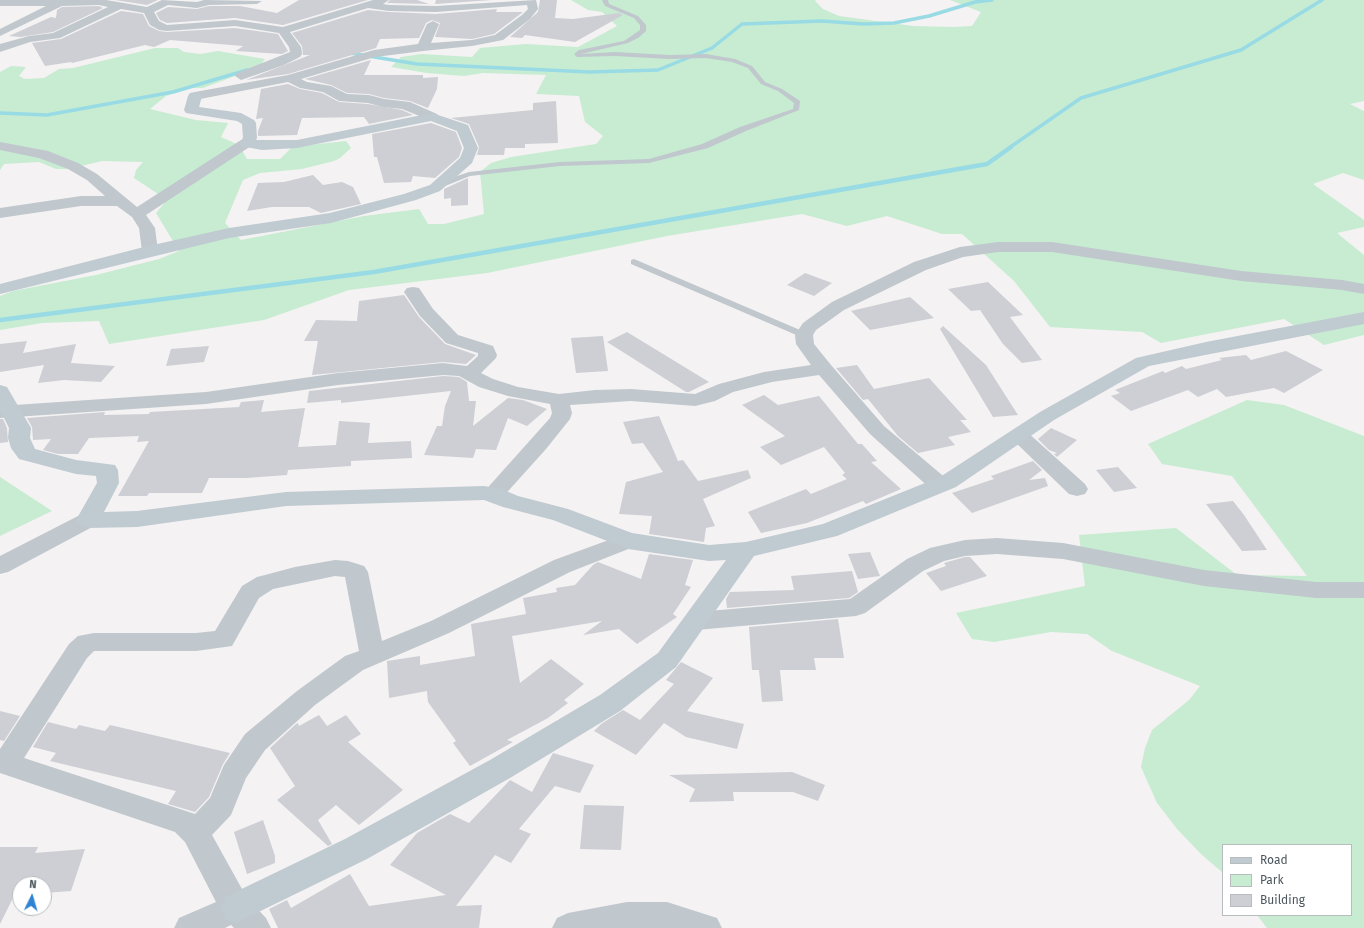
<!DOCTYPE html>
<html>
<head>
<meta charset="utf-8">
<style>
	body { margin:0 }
	#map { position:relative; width:1364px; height:928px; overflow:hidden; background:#f4f2f2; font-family:"Fira Sans",sans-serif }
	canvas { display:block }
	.legend { position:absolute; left:1222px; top:844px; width:130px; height:72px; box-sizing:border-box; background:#fff; border:1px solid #b7bcbf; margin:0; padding:5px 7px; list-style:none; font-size:12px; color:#4c575e }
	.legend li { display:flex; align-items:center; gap:8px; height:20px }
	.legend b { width:20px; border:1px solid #b7bcbf }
	.north { position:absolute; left:12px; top:876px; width:40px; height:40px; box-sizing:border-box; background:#fff; border:1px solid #b7bcbf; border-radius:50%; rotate:5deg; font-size:11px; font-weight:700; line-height:16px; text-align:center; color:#4c575e }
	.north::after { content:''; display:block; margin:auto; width:14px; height:18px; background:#2e84d2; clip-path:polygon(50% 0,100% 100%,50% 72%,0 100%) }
</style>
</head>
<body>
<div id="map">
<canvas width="1364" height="928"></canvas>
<ul class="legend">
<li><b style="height:5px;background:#c0cad1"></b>Road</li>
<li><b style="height:11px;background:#c7ecd2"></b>Park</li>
<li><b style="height:11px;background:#cdcfd4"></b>Building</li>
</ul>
<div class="north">N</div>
</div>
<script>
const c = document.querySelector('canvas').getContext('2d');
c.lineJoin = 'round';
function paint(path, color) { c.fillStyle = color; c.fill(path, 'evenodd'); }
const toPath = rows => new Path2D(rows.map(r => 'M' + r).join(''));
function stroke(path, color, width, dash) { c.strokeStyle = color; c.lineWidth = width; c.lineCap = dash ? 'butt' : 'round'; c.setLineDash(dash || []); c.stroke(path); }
paint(toPath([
	[571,0,816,0,815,1,823,9,839,16,913,26,953,27,972,26,981,12,950,0,1364,0,1364,101,1350,104,1364,111,1364,180,1343,173,1313,184,1364,220,1364,227,1337,233,1364,255,1364,335,1324,345,1284,319,1161,343,1142,332,1050,327,1014,281,962,234,942,234,887,216,847,226,802,214,667,236,487,273,349,290,264,320,109,344,99,321,42,323,0,330,0,296,13,291,96,275,159,259,179,251,156,213,167,200,134,178,136,170,143,162,102,161,69,169,56,169,39,162,4,164,0,170,0,72,11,66,26,67,19,76,25,79,44,78,59,69,73,68,155,48,178,48,184,52,200,54,218,51,265,59,259,67,203,88,190,88,166,96,150,109,196,120,228,123,221,137,239,145,247,159,280,159,292,147,346,141,351,148,340,158,334,161,302,169,260,173,243,180,225,223,241,240,364,216,419,209,428,224,444,224,484,214,480,172,491,163,511,157,596,144,603,136,585,122,579,96,536,94,546,75,483,73,464,76,427,73,391,67,401,57,422,54,472,57,480,48,526,44,578,47,617,26,602,12,588,10],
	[1247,400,1284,405,1364,436,1364,928,1267,928,1257,915,1351,915,1351,845,1223,845,1223,873,1202,855,1177,829,1157,803,1141,767,1145,748,1152,730,1189,700,1200,686,1112,651,1087,634,1051,632,994,642,972,639,956,613,1085,586,1079,535,1176,528,1237,575,1307,576,1232,476,1162,464,1148,444],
	[0,477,52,511,0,536]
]), '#c7ecd2');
stroke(toPath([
	[350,53,417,64,590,72,658,70,712,48,742,24,822,21,863,24,894,23,929,16,975,2,992,0],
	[0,113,47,115,173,92,247,70],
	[1009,148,1081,98,1241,50,1322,0]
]), '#98dbe4', 3.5);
stroke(toPath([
	[0,320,374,272,987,164,1011,147]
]), '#98dbe4', 4.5);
paint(toPath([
	[115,0,158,0,147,5],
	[299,0,368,0,283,25,235,18,167,23,160,20,156,13,168,7,197,9,209,6,240,6,277,13],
	[390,0,417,0,429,4,387,3],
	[436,0,492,0,435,4],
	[540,0,557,0,555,18,573,19,619,13,623,15,575,42,525,35,522,38,510,37,538,12],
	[99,6,103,8,53,32,20,37,9,36,51,17,56,18,57,10,62,7],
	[497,9,496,12,523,12,494,34,472,39,435,37,440,23,432,20,426,23,419,38,380,39,376,48,288,74,246,80,310,55,303,55,302,46,292,33,368,10,389,12,436,14],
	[121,11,143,14,149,26,159,31,167,32,235,28,278,34,288,51,282,54,236,51,243,46,170,40,154,47,145,45,72,63,71,62,45,66,32,43,61,39],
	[371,60,364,75,423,75,423,78,438,77,437,89,428,108,410,101,384,98,369,94,347,93,331,85,305,79],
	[288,84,300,89,322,93,339,102,368,104,402,110,413,115,369,124,364,117,302,118,297,135,258,136,258,131,263,118,256,119,261,89],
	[556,101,558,143,525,144,525,148,505,148,504,155,477,155,479,147,469,124,451,118,533,110,533,103],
	[431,123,456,132,462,148,459,157,435,178,413,176,411,182,384,183,377,157,374,157,372,134],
	[313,175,323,185,342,182,353,187,361,204,321,213,309,207,272,207,247,211,258,183,284,182],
	[468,178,468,205,451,206,451,198,444,199,444,189],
	[805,273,832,283,814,296,787,285],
	[988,282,1023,315,1010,317,1042,360,1022,363,1003,344,980,310,971,311,948,289],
	[404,295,419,317,445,344,476,355,466,364,443,362,312,375,318,341,304,341,316,320,357,321,359,301],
	[910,297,934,318,870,330,851,311],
	[943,326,986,365,1018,415,993,417,940,329],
	[627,332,709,382,689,392,686,392,607,342],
	[603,336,608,371,576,373,571,338],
	[27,341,23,353,76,344,71,363,115,366,101,382,64,380,38,383,44,365,0,372,0,344],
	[209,346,204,362,166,366,171,349],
	[1286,351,1323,370,1284,393,1274,388,1226,397,1217,389,1198,397,1188,390,1131,411,1111,396,1120,393,1115,390,1163,371,1165,373,1182,366,1186,369,1222,360,1219,358,1246,355,1251,360],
	[857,365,874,389,929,378,967,420,960,420,971,432,948,437,955,445,918,453,898,436,868,399,863,400,836,368],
	[443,376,459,377,467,382,469,401,476,401,473,426,508,398,523,400,547,409,527,426,508,418,496,450,476,449,473,458,424,455,437,426,442,426,445,406,451,391,341,403,341,400,307,403,309,391],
	[764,395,778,405,819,396,858,444,862,444,877,461,871,462,901,489,866,504,863,501,807,523,761,533,748,512,806,489,811,494,847,479,842,475,845,473,824,447,781,465,760,447,785,436,742,405],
	[264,400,261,412,305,408,298,447,336,445,339,421,370,423,368,443,411,441,412,458,351,461,351,466,288,470,287,475,246,478,209,478,202,493,149,493,147,496,118,496,149,441,137,442,139,436,89,438,78,454,58,454,43,450,51,439,33,440,32,427,27,418,105,412,104,415,149,414,150,412,239,407,241,402],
	[659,416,678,461,683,460,698,481,748,470,751,478,703,499,715,526,706,528,704,542,649,534,652,516,619,514,626,482,663,472,643,443,632,444,623,422],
	[0,419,3,419,7,428,8,442,0,443],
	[1051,428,1077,440,1057,457,1054,454,1057,453,1049,450,1038,439],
	[1033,461,1042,470,1029,480,1045,478,1048,486,972,513,952,493,994,479,991,476],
	[1118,467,1137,488,1114,492,1096,470],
	[1233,501,1244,515,1267,550,1242,551,1206,504],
	[870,552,880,576,858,579,848,554],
	[649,554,693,560,685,585,691,587,673,614,677,617,637,644,619,629,583,635,602,621,512,636,520,683,551,659,584,684,564,700,568,703,548,718,507,740,513,742,470,766,453,743,456,741,428,702,427,691,389,698,387,661,420,656,420,665,475,656,471,624,526,614,523,598,557,592,556,588,575,585,593,565,598,562,641,579],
	[965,557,970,557,987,576,941,591,926,573,946,566,944,563],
	[852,571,858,592,849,598,727,608,726,599,730,592,794,590,791,576],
	[838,619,844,658,814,658,816,670,780,670,783,701,762,702,759,670,752,670,749,627],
	[681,662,713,678,687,711,744,724,737,749,686,737,664,723,636,755,594,731,601,724,623,710,640,720,674,684,666,680],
	[0,711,20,716,4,741,0,740],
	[319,715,327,726,346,715,361,734,348,742,403,790,359,825,336,805,318,820,332,844,328,846,277,800,295,786,270,748,296,724,298,723,299,726],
	[48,722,76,729,79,725,105,731,110,725,230,753,223,764,209,797,195,812,168,804,176,791,50,761,56,753,33,747],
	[553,753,594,765,580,793,555,786,519,829,531,834,511,863,495,855,456,906,482,905,479,928,278,928,269,909,287,900,291,908,350,874,369,906,446,895,390,865,417,833,450,814,469,823,510,780,532,792],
	[792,772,825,785,818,801,793,792,733,792,734,801,689,802,695,789,669,775],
	[584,805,624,806,621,850,580,849],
	[263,820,275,856,275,863,247,874,234,832],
	[0,847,38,847,35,853,85,849,71,891,44,893,44,884,20,884,20,895,14,896,0,924]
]), '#cdcfd4');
paint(toPath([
	[602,0,608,0,609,4,638,16,646,25,646,31,638,38,628,43,581,54,615,52,669,55,706,54,735,59,752,66,765,82,782,89,800,101,799,110,746,131,708,148,649,163,560,166,470,176,445,186,439,186,439,182,469,172,560,162,649,159,702,144,740,127,793,109,794,103,778,91,761,84,748,68,732,62,706,58,669,59,615,56,577,57,574,54,579,50,624,41,640,30,640,25,634,18,605,6,602,0],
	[634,259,807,333,809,335,804,338,801,337,631,264,631,260,634,259]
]), '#c0c7cd');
paint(toPath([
	[0,0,106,0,147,7,162,0,197,2,204,0,262,1,257,4,209,5,197,8,168,5,154,12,159,21,167,25,235,20,283,27,373,0,389,0,383,4,389,5,436,6,536,0,538,9,530,19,503,40,472,46,423,51,375,57,301,79,307,82,331,86,347,94,369,95,384,99,410,102,437,114,439,117,437,120,432,121,402,109,383,107,368,103,339,101,323,92,300,88,288,82,195,100,189,96,195,92,288,75,374,50,418,44,427,24,433,21,439,24,431,43,472,40,495,35,522,15,528,9,527,5,436,12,389,11,368,8,290,32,301,47,302,54,300,57,284,65,241,80,235,76,237,73,290,52,289,47,279,33,235,26,167,31,159,30,150,25,144,13,121,9,60,38,30,42,0,52,0,44,29,36,53,33,108,7,99,5,62,6,0,36,0,29,46,6,0,6,0,0],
	[246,139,251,140,253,143,251,146,146,215,155,228,158,251,156,254,150,256,144,254,142,251,139,228,132,217,117,206,81,206,0,218,0,208,81,196,105,196,87,180,68,169,39,158,0,150,0,142,48,151,78,163,97,174,137,207,241,140,246,139],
	[998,242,1052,242,1241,271,1342,280,1364,284,1364,294,1342,290,1241,281,1052,252,998,252,963,257,926,270,844,310,816,330,813,335,814,344,831,365,884,426,948,480,951,485,948,490,940,492,932,490,870,434,819,375,772,382,733,392,715,401,695,406,631,401,570,405,572,413,570,419,546,449,501,499,493,501,485,499,482,494,550,418,552,413,550,404,508,396,479,387,459,376,443,375,338,385,206,404,0,418,0,406,206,392,338,373,443,363,467,366,478,356,478,353,446,343,420,316,404,292,407,288,413,287,419,288,433,309,458,335,493,346,497,355,496,358,481,373,493,379,518,387,559,394,595,390,631,389,695,394,719,384,764,372,811,365,796,344,795,335,803,323,832,302,914,262,960,247,998,242],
	[1019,429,1026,431,1085,484,1088,489,1085,494,1077,496,1069,494,1012,439,1009,435,1012,431,1019,429],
	[88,513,96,515,99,520,96,525,8,572,0,574,0,556,80,515,88,513],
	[628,533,636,536,639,541,636,546,570,572,449,633,363,670,315,705,265,750,246,778,231,815,212,835,247,898,266,918,271,928,234,928,231,925,225,928,174,928,179,918,216,902,185,842,175,832,0,773,0,749,69,644,78,636,94,633,196,633,215,631,242,586,257,577,265,575,295,567,335,560,348,561,364,566,368,572,382,641,431,621,554,560,628,533],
	[335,576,345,577,359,651,345,656,297,691,245,734,224,765,210,798,195,814,24,758,87,658,94,651,196,651,232,646,259,598,273,589,335,576],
	[997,538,1063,543,1204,570,1316,582,1364,582,1364,598,1316,598,1204,586,1063,559,997,554,965,556,944,561,923,571,865,613,856,616,696,630,687,627,684,621,687,615,696,612,850,599,907,559,930,548,965,540,997,538],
	[627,902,667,902,717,918,722,928,552,928,557,918,568,913,627,902]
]), '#c0c7cd');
paint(toPath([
	[195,92,200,93,202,96,199,107,241,113,254,120,256,123,257,138,256,140,297,140,432,113,468,125,478,148,472,163,440,191,416,200,331,223,229,238,0,294,0,284,144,247,229,228,330,213,404,194,430,185,460,158,464,148,457,131,431,121,297,148,262,150,246,147,241,146,239,143,243,138,242,124,237,121,186,113,184,110,188,96,190,93,195,92],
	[1364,312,1364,324,1149,366,1054,420,956,487,837,536,754,556,676,667,620,711,510,778,367,859,236,923,225,919,220,908,225,897,345,839,490,760,600,695,658,653,726,560,709,561,628,549,553,520,503,507,484,500,286,506,137,527,88,528,80,525,76,520,97,483,96,476,76,474,19,459,11,448,8,438,9,428,0,410,0,385,7,387,31,428,30,438,35,449,76,460,115,465,118,470,119,483,104,512,137,511,286,492,484,486,501,489,518,496,568,509,632,533,709,545,746,542,823,524,940,477,1040,412,1136,358,1206,342,1364,312]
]), '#c0cad1');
</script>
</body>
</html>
